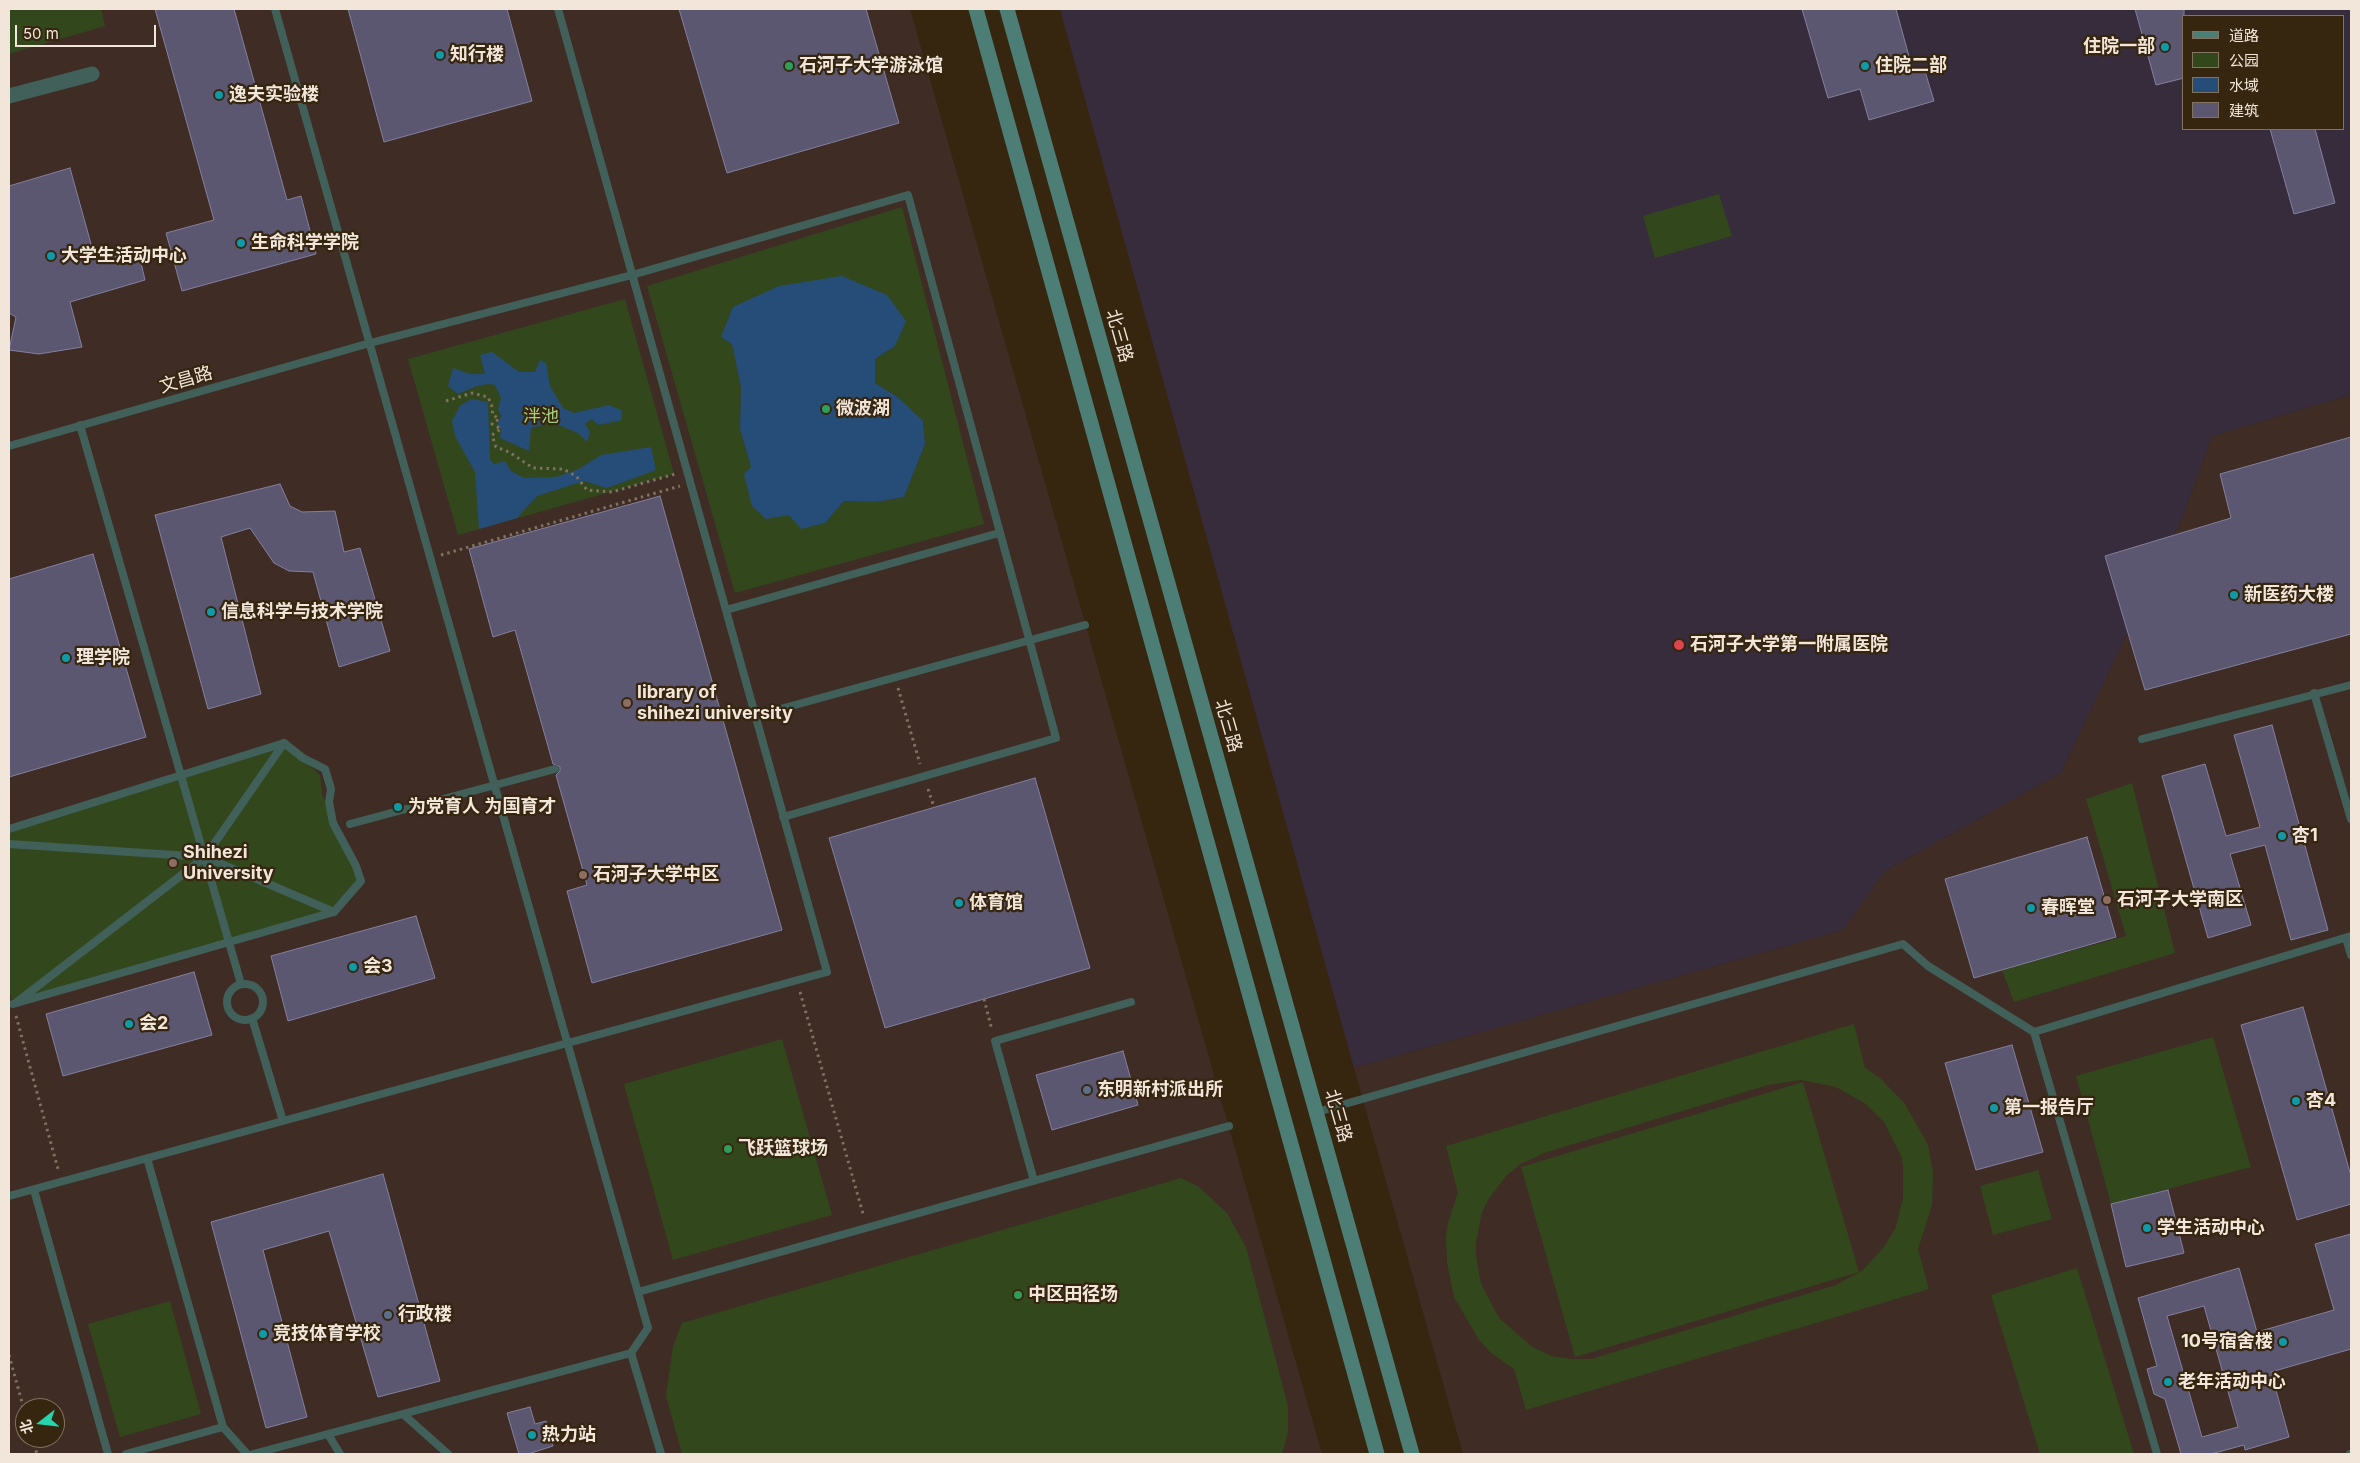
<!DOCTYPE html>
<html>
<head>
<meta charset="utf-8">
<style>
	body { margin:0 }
	#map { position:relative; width:2360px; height:1463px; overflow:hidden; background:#362610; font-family:Inter,"Noto Sans SC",sans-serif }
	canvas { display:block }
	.frame { position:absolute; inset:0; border:10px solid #f1e6d9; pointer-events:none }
	.legend { position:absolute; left:2182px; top:15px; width:162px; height:115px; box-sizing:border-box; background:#362610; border:1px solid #817360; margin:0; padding:6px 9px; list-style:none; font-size:15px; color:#f1e6d9 }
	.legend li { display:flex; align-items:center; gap:10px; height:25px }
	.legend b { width:25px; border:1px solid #817360 }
	.north { position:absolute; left:15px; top:1398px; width:50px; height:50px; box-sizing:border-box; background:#362610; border:1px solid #817360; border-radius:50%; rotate:254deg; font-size:14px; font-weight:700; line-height:20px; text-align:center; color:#f1e6d9 }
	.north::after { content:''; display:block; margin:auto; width:18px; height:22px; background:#27d5ad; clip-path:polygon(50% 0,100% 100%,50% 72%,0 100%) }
	.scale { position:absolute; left:15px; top:25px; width:141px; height:22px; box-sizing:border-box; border:2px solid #f1e6d9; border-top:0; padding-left:6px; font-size:15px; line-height:18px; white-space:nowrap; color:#f1e6d9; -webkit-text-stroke:4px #362610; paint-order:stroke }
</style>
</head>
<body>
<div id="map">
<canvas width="2360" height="1463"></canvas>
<div class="frame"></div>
<ul class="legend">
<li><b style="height:6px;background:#4c7e75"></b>道路</li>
<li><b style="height:14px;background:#33471d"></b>公园</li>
<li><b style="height:14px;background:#264d77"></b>水域</li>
<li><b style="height:14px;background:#5b5771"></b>建筑</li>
</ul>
<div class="north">北</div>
<div class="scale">50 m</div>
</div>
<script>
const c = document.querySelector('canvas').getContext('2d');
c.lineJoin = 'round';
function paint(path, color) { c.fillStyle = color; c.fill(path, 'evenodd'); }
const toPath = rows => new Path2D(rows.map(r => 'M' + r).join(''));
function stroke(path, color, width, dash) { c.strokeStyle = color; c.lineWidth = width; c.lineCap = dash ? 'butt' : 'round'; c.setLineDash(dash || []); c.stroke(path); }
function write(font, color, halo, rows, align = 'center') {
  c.font = font + ' Inter,"Noto Sans SC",sans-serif'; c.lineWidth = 4.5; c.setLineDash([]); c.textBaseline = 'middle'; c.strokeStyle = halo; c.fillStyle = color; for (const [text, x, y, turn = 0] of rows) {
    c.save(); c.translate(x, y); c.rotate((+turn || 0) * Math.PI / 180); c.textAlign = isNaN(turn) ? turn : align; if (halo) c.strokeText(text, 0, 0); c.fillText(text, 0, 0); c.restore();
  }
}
paint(toPath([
	[9,9,910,9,1322,1454,9,1454],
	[25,1408,55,1408,55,1438,25,1438],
	[2351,395,2351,1454,1463,1454,1354,1068,1843,930,1885,871,2061,773,2183,516,2212,436]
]), '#3e2c25');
paint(toPath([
	[1060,9,2351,9,2351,395,2212,436,2183,516,2061,773,1885,871,1843,930,1354,1068],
	[2184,16,2344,16,2344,129,2184,129]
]), '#372c3b');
paint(toPath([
	[9,9,101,9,105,26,9,54],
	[1719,194,1732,236,1655,258,1643,216],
	[902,207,984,524,735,593,647,286],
	[732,343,895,346,875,359,875,383,899,398,923,421,925,444,904,497,876,502,844,501,825,523,789,515,751,467,740,429,741,387],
	[625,299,674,474,458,535,408,359],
	[284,743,320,775,322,793,333,823,361,881,334,912,13,1004,9,989,9,829],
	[2132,783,2175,953,2014,1002,2002,970,2126,936,2086,799],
	[1854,1024,1865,1068,1880,1078,1905,1104,1928,1145,1933,1172,1932,1205,1918,1249,1929,1289,1526,1410,1514,1369,1491,1353,1479,1340,1454,1297,1447,1263,1446,1238,1448,1223,1458,1193,1446,1146],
	[1801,1080,1836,1087,1866,1104,1884,1122,1901,1156,1903,1165,1903,1198,1896,1227,1884,1247,1863,1270,1836,1285,1591,1359,1572,1359,1551,1356,1531,1346,1499,1318,1481,1284,1476,1256,1476,1242,1482,1212,1488,1200,1506,1176,1519,1165,1544,1153,1768,1085],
	[2213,1037,2251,1167,2111,1204,2076,1076],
	[782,1039,832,1215,673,1260,624,1084],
	[1803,1082,1859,1272,1575,1357,1521,1167],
	[2038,1170,2052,1219,1993,1235,1980,1186],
	[1181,1178,1199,1187,1227,1213,1246,1247,1288,1406,1288,1432,1282,1454,682,1454,666,1396,673,1346,682,1323],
	[2077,1268,2134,1454,2040,1454,1991,1295],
	[170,1301,201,1414,120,1437,88,1324]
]), '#33471d');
paint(toPath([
	[842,276,887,295,906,321,895,346,875,359,875,383,899,398,923,421,925,444,904,497,876,502,844,501,825,523,801,529,789,515,766,519,752,506,744,474,751,467,740,429,741,387,732,344,721,337,733,307,779,286],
	[492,352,519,372,535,372,540,360,546,363,550,386,563,408,574,413,609,405,621,410,622,420,599,425,591,419,585,424,590,432,587,442,578,433,556,424,546,424,531,428,529,451,500,438,501,429,497,425,501,416,498,409,501,398,495,385,488,384,477,386,458,394,448,386,453,368,470,374,485,374,480,355],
	[471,399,488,402,490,459,494,464,505,461,511,471,524,478,556,477,579,469,601,455,651,447,656,470,607,488,584,481,537,496,517,518,479,529,475,472,455,436,452,421,460,406]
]), '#264d77');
const building = toPath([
	[155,9,234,9,287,200,301,196,316,254,182,291,166,233,214,220,155,9],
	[348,9,507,9,532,101,384,142,348,9],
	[679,9,866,9,899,123,727,173,679,9],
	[1802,9,1896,9,1913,71,1924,68,1934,101,1869,120,1860,89,1828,98,1802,9],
	[2135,9,2184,9,2184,78,2156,85,2135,9],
	[2270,129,2315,129,2335,203,2294,214,2270,129],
	[70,168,96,262,138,250,145,280,70,302,82,347,39,354,9,350,16,317,9,313,9,186,70,168],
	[2351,437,2351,634,2145,690,2105,556,2231,518,2220,474,2351,437],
	[280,484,290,506,302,512,335,511,344,552,360,548,390,651,339,667,313,572,289,571,274,563,250,528,221,537,261,694,208,709,155,515,280,484],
	[660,496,782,930,592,983,567,891,587,885,556,775,560,771,560,767,553,764,515,630,493,637,469,549,660,496],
	[93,554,146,737,9,777,9,579,93,554],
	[2272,725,2328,930,2291,940,2265,845,2230,854,2251,925,2208,938,2162,776,2205,764,2226,836,2260,827,2234,735,2272,725],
	[1035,778,1090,968,885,1028,829,838,1035,778],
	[2087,837,2116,937,1974,978,1945,879,2087,837],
	[416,916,435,978,288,1021,271,956,416,916],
	[194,972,212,1035,63,1076,46,1014,194,972],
	[2303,1007,2351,1176,2351,1204,2297,1220,2241,1025,2303,1007],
	[2012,1045,2043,1152,1976,1170,1945,1063,2012,1045],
	[1123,1051,1138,1105,1052,1130,1036,1075,1123,1051],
	[383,1174,440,1381,378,1397,329,1231,263,1250,307,1417,266,1428,211,1222,383,1174],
	[2168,1190,2184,1253,2126,1267,2111,1204,2168,1190],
	[2351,1234,2351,1349,2271,1372,2289,1437,2245,1450,2244,1445,2211,1454,2181,1454,2165,1399,2154,1394,2147,1369,2157,1366,2138,1298,2239,1268,2257,1332,2334,1310,2315,1244,2351,1234],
	[2204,1306,2238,1427,2202,1437,2167,1316,2204,1306],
	[530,1407,535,1424,546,1421,553,1446,528,1454,519,1454,507,1413,530,1407]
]);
paint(building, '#5b5771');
stroke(building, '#84809d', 1);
stroke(toPath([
	[446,401,472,393,488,397,493,409,492,414,499,419,492,424,501,429,492,435,496,447,509,452,533,468,563,469,576,476,587,490,612,492,675,474],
	[441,555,680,486],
	[898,688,920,764],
	[928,789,934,807],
	[800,992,864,1217],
	[984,999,992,1030],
	[16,1016,58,1169],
	[9,1355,25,1413],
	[32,1438,37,1454]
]), '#7f715f', 3, [2.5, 4]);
stroke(toPath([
	[275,9,648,1328,631,1353,661,1454],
	[80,425,241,984],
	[9,446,370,343,632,275,908,195,1056,738,783,817],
	[726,610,999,533],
	[2314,693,2351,819],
	[755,716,1085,625],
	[2142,739,2351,685],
	[350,824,555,769],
	[9,829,284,743,303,758,325,769,331,789,329,802,333,823,356,866,361,881,334,912,13,1004],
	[9,844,205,857,334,912],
	[2346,938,2351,955],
	'227 1002a18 18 0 1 1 36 0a18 18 0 1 1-36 0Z',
	[17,1002,205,857,284,743],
	[252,1018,283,1121],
	[2034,1032,2157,1454],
	[1317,1112,1903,944,1928,966,2034,1032,2351,936],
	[147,1158,223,1427,247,1454],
	[1034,1181,995,1041,1131,1002],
	[34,1190,108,1454],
	[9,1196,827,972,558,9],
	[638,1292,1229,1126],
	[403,1414,448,1454],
	[328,1434,340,1454],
	[126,1454,223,1427],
	[253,1454,631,1353],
	[2350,1454,2351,1454]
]), '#41605a', 8);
stroke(toPath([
	[9,96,92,74]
]), '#41605a', 15);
stroke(toPath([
	[976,9,1377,1454],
	[1007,9,1412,1454]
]), '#4c7e75', 15);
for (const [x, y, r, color] of [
	[2165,47,5,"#0f9aa8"],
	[440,55,5,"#0f9aa8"],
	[789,66,5,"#2e9e5b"],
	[1865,66,5,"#0f9aa8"],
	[219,95,5,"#0f9aa8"],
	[241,243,5,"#0f9aa8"],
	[51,256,5,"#0f9aa8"],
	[826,409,5,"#2e9e5b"],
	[2234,595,5,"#0f9aa8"],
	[211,612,5,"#0f9aa8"],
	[1679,645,6,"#e0444e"],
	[66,658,5,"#0f9aa8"],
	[627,703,5,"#8d6e63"],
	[398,807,5,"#0f9aa8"],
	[2282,836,5,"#0f9aa8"],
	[173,863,5,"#8d6e63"],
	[583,875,5,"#8d6e63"],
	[2107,900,5,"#8d6e63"],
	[959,903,5,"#0f9aa8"],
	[2031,908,5,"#0f9aa8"],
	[353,967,5,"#0f9aa8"],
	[129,1024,5,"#0f9aa8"],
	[1087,1090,5,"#5c6f8a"],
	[2296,1101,5,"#0f9aa8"],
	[1994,1108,5,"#0f9aa8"],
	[728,1149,5,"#2e9e5b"],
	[2147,1228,5,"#0f9aa8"],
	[1018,1295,5,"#2e9e5b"],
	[388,1315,5,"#5c6f8a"],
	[263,1334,5,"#0f9aa8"],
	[2283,1342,5,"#0f9aa8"],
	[2168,1382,5,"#0f9aa8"],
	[532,1435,5,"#0f9aa8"]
]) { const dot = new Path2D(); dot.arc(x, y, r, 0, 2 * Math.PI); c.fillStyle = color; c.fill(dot); stroke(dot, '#362610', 2); }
write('bold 18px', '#f1e6d9', '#362610', [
	["住院一部",2155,47,"right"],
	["知行楼",450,55],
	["石河子大学游泳馆",799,66],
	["住院二部",1875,66],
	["逸夫实验楼",229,95],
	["生命科学学院",251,243],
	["大学生活动中心",61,256],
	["微波湖",836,409],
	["新医药大楼",2244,595],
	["信息科学与技术学院",221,612],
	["石河子大学第一附属医院",1690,645],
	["理学院",76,658],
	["library of",637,693],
	["shihezi university",637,714],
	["为党育人 为国育才",408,807],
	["杏1",2292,836],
	["Shihezi",183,853],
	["University",183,874],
	["石河子大学中区",593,875],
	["石河子大学南区",2117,900],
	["体育馆",969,903],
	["春晖堂",2041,908],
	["会3",363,967],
	["会2",139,1024],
	["东明新村派出所",1097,1090],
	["杏4",2306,1101],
	["第一报告厅",2004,1108],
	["飞跃篮球场",738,1149],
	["学生活动中心",2157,1228],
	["中区田径场",1028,1295],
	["行政楼",398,1315],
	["竞技体育学校",273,1334],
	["10号宿舍楼",2273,1342,"right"],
	["老年活动中心",2178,1382],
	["热力站",542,1435]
], 'left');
write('18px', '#f1e6d9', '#362610', [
	["北三路",1119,336,74],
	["文昌路",186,380,-16],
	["北三路",1228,726,74],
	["北三路",1338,1116,74]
]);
write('18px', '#a6ce7f', '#362610', [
	["泮池",541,417]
]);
</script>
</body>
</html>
